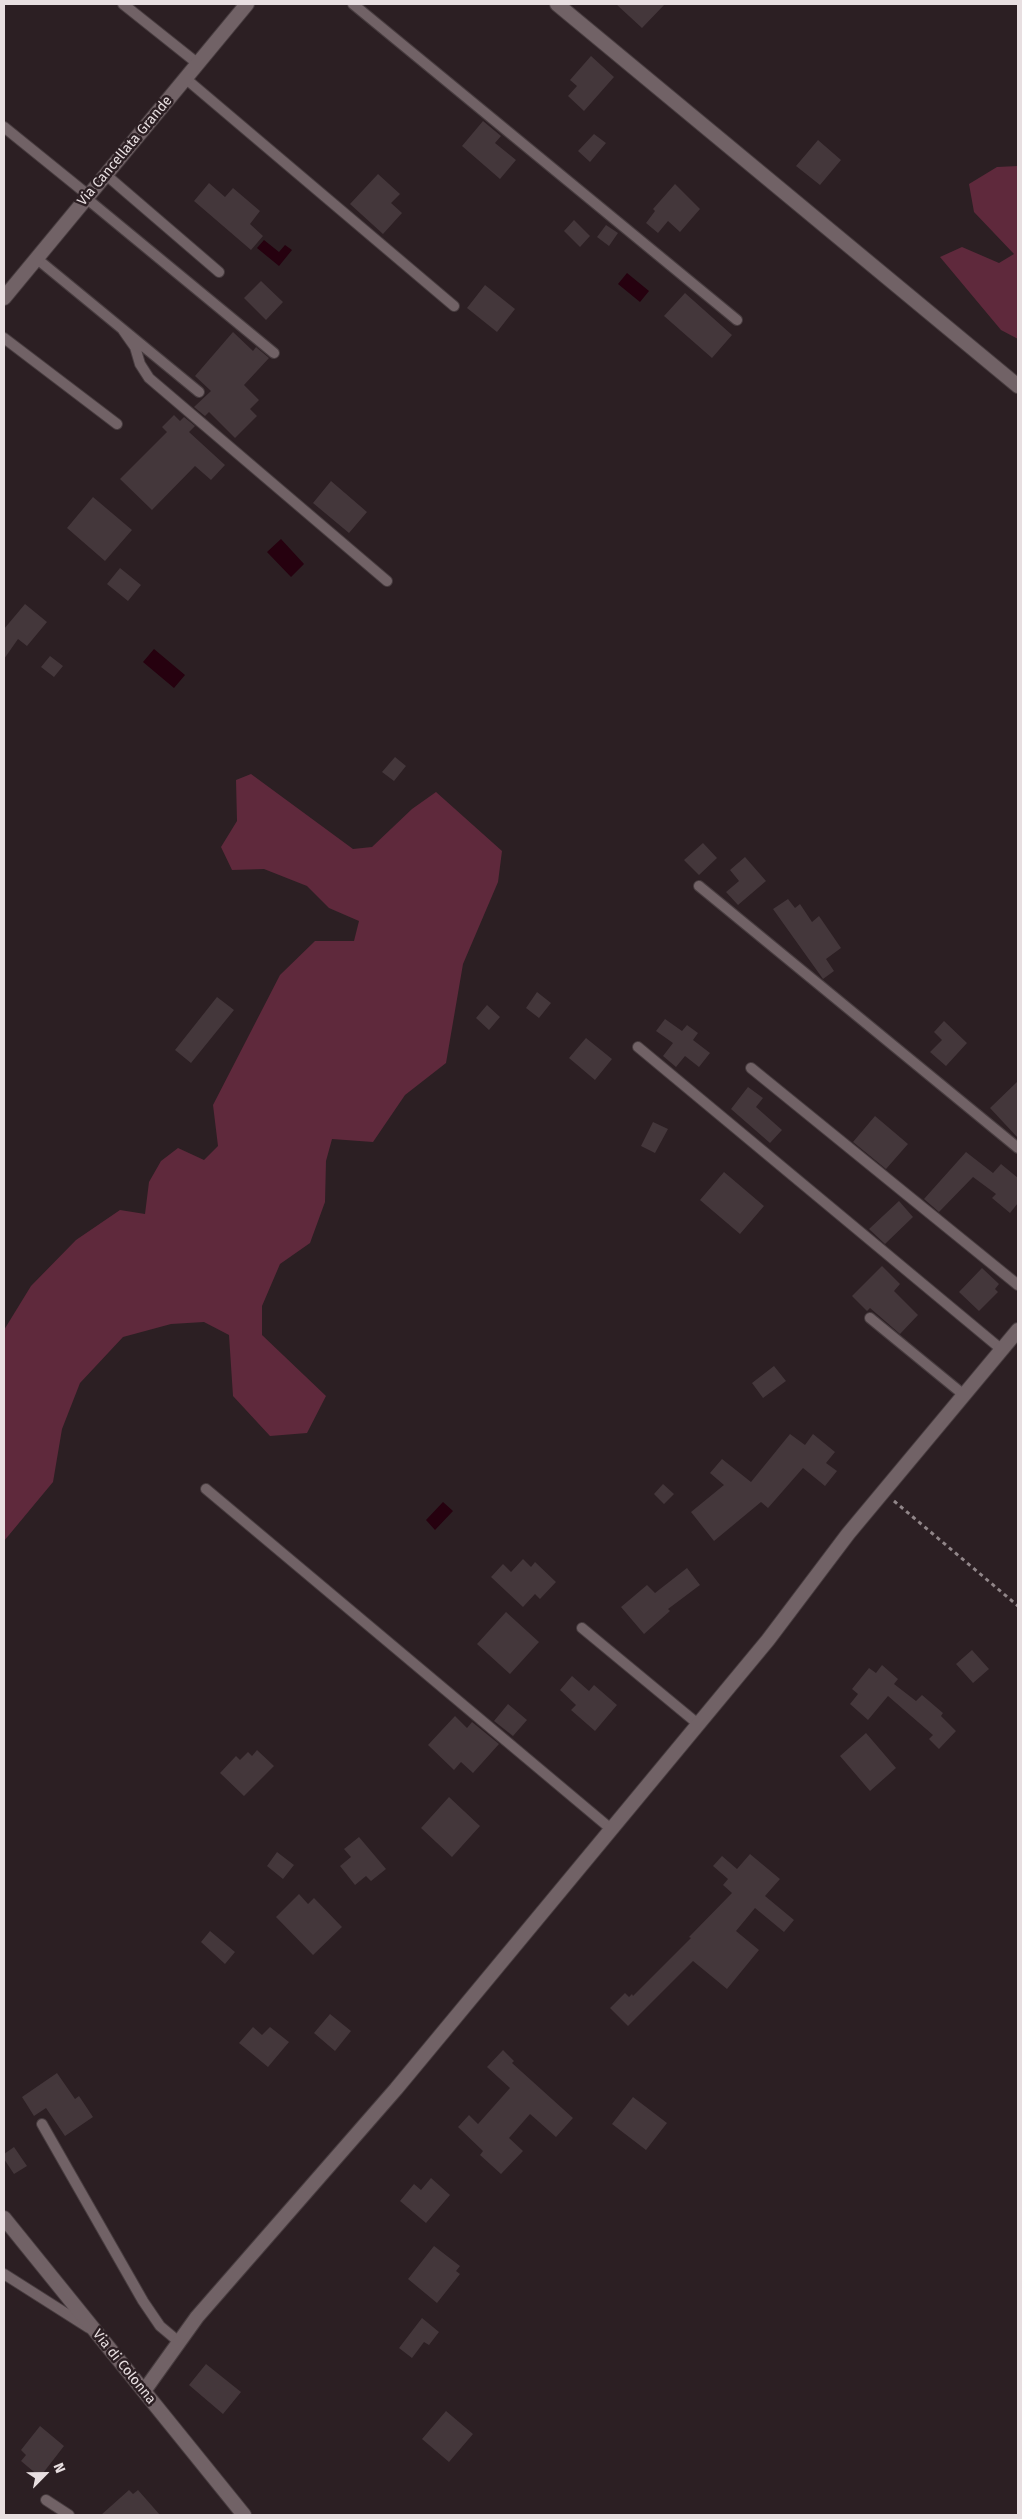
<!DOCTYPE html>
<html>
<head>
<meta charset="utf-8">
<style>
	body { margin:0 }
	#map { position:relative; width:1022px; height:2519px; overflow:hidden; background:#2c1f23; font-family:"Fira Sans",sans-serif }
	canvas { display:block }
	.frame { position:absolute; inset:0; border:5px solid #e8dfe1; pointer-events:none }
	.north { position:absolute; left:20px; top:2449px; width:50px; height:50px; -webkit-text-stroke:4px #2c1f23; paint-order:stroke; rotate:67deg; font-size:14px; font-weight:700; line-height:20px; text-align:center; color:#e8dfe1 }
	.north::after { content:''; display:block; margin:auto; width:18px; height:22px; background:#e8dfe1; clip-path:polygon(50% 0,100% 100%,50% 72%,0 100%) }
</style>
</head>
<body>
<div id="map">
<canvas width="1022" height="2519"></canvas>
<div class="frame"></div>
<div class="north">N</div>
</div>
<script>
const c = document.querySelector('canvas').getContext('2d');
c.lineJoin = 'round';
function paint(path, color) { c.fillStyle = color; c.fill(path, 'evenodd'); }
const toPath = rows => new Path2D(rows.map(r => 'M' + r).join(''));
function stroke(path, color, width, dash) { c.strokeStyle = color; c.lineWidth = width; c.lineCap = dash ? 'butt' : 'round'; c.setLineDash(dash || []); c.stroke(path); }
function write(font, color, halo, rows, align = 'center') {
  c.font = font + ' "Fira Sans",sans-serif'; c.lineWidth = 5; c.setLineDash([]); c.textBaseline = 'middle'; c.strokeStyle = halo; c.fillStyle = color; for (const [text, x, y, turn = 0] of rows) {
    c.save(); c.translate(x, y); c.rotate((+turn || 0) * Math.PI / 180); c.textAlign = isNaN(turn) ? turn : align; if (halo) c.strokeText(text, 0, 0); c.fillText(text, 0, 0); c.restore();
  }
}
paint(toPath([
	[1018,166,1018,339,1001,330,940,257,962,247,999,263,1014,254,974,212,969,184,997,167],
	[251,774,353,849,372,847,412,809,436,792,502,851,498,882,463,964,446,1063,405,1095,373,1142,332,1139,326,1161,325,1202,310,1243,280,1264,262,1306,262,1335,326,1396,307,1433,270,1436,233,1396,229,1335,204,1322,171,1324,123,1337,80,1383,62,1429,53,1482,4,1541,4,1330,31,1286,76,1240,120,1210,145,1214,149,1182,161,1161,178,1148,204,1160,218,1146,213,1105,280,975,315,941,354,941,359,921,329,908,307,886,264,869,232,870,221,847,237,821,236,780]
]), '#5f293c');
paint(toPath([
	[264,240,279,252,285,245,292,250,279,266,257,248],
	[627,273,649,291,640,302,618,284],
	[281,539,304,564,291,577,267,552],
	[154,649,185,675,174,688,143,662],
	[443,1502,453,1511,435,1530,426,1520]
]), '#26010f');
paint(toPath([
	[616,4,665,4,642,28],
	[591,56,614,77,584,111,568,96,577,86,570,80],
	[483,121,501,136,495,143,516,160,500,179,462,146],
	[594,134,606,143,590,162,578,151],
	[818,140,841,160,820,185,796,166],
	[378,174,400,194,391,203,402,213,383,234,350,204],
	[209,183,225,197,233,188,260,211,250,224,263,236,251,250,194,201],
	[675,184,700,209,680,232,668,221,658,233,646,223,655,211,653,209],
	[574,220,590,236,580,247,564,231],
	[606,225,618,233,609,246,597,237],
	[261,281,283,302,266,320,244,298],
	[485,285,515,309,497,332,467,308],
	[685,293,732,335,712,358,664,316],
	[233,332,253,351,256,347,269,358,244,385,259,400,250,409,257,416,235,438,209,412,205,416,194,407,211,391,195,376],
	[174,415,180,421,184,417,195,426,189,432,225,465,211,480,195,466,152,510,120,479,167,432,162,427],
	[331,481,367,512,349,533,313,503],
	[93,497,132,530,105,561,67,528],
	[120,568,141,585,128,601,107,584],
	[25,604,47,622,27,646,18,639,4,659,4,629],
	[50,656,63,666,54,677,41,667],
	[395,757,406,766,394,781,382,772],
	[703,843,717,858,699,875,684,860],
	[745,857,766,881,738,905,726,892,739,881,730,870],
	[788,899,795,908,800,904,812,922,819,916,841,948,826,959,834,971,823,979,773,909],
	[537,992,551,1003,539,1018,526,1008],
	[217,997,234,1010,191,1063,175,1050],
	[487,1005,500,1017,489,1030,476,1018],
	[665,1019,682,1031,687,1025,698,1033,693,1040,710,1053,699,1067,685,1056,676,1067,663,1056,673,1043,656,1031],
	[944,1021,967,1043,946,1066,930,1052,942,1040,934,1032],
	[586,1038,612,1059,595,1080,569,1058],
	[1018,1081,1018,1138,990,1108],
	[748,1087,763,1098,756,1107,782,1130,770,1143,731,1109],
	[875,1116,908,1144,886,1169,853,1142],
	[653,1122,668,1129,655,1153,641,1146],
	[966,1152,993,1173,1001,1164,1018,1178,1018,1203,1010,1213,992,1198,996,1194,973,1177,939,1212,924,1199],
	[724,1172,764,1206,740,1234,700,1200],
	[899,1201,913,1217,885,1244,869,1229],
	[882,1266,900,1284,894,1291,918,1315,900,1334,870,1308,867,1311,852,1296],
	[982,1268,999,1284,995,1289,998,1292,979,1311,959,1292],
	[774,1366,786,1381,763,1398,752,1383],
	[790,1434,805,1445,813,1434,835,1452,826,1463,837,1471,825,1486,803,1468,768,1508,761,1502,714,1541,691,1512,724,1485,710,1473,722,1459,751,1482],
	[663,1484,674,1494,664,1504,654,1494],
	[523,1559,531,1567,535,1562,556,1582,540,1599,535,1594,523,1607,491,1577,503,1564,511,1572],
	[687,1568,700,1585,668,1609,670,1611,644,1634,621,1607,647,1585,655,1593],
	[506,1612,539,1642,510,1674,477,1644],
	[972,1650,989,1669,973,1683,956,1664],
	[882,1665,898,1679,894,1684,916,1701,922,1695,943,1713,941,1716,956,1731,939,1749,929,1739,933,1735,888,1696,868,1720,850,1704,858,1694,852,1689,869,1668,876,1673],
	[572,1676,589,1691,594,1685,617,1705,595,1731,571,1710,576,1705,560,1690],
	[508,1704,527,1720,513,1736,494,1721],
	[455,1716,467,1728,472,1722,499,1744,473,1773,461,1762,454,1770,428,1745],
	[866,1733,896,1768,870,1791,840,1756],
	[257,1750,274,1766,244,1796,220,1773,236,1756,240,1760,248,1752,252,1756],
	[449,1797,480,1826,452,1857,421,1828],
	[359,1837,386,1869,371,1881,366,1876,355,1885,340,1866,351,1857,344,1849],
	[277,1852,294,1865,283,1879,267,1866],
	[750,1854,780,1879,765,1896,794,1920,784,1932,755,1908,736,1931,759,1950,727,1989,693,1961,628,2026,610,2008,625,1993,629,1997,632,1994,633,1996,691,1938,689,1937,732,1893,723,1885,728,1879,713,1866,722,1856,737,1869],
	[299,1894,308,1904,314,1898,342,1927,313,1955,276,1917],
	[210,1931,235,1952,225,1964,201,1942],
	[330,2014,351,2031,335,2051,314,2033],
	[253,2027,262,2035,270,2027,289,2042,268,2067,239,2043],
	[503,2050,514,2061,512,2063,573,2118,556,2137,530,2114,509,2138,523,2151,501,2174,480,2155,483,2151,458,2127,469,2115,478,2124,510,2088,487,2067],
	[57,2073,75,2099,79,2096,93,2117,65,2136,46,2108,34,2116,22,2097],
	[633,2097,667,2123,646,2150,612,2124],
	[14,2147,27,2166,14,2174,4,2159,4,2154],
	[431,2178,450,2195,426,2223,400,2201,414,2184,421,2190],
	[434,2246,460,2266,456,2271,460,2274,437,2303,408,2279],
	[422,2318,439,2332,429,2345,424,2342,412,2358,399,2348],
	[206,2364,241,2392,223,2414,189,2385],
	[446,2411,473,2434,449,2462,422,2439],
	[40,2426,64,2446,40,2477,21,2461,26,2455,21,2450],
	[129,2490,133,2494,138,2490,160,2515,101,2515]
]), '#44373b');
const service = toPath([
	[123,4,197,63],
	[353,4,737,320],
	[185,78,454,306],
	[4,127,88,195],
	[105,174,219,272],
	[86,198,274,353],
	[36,258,199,392],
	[123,330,135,347,140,364,149,378,387,581],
	[4,338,117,424],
	[699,886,1018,1148],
	[638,1047,1001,1349],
	[751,1068,1018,1285],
	[870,1318,964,1395],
	[206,1489,611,1829],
	[582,1628,698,1724],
	[42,2124,143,2301,160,2326,179,2342],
	[4,2274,89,2328],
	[46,2500,69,2515]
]);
const minor = toPath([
	[557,4,1018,386],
	[4,298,247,4],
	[144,2391,197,2317,396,2089,498,1966,768,1640,848,1534,1018,1330]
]);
const tertiary = toPath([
	[4,2218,244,2515]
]);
stroke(service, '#473c3f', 12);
stroke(minor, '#473c3f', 16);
stroke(tertiary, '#473c3f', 16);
stroke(toPath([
	[894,1501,1018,1606]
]), '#918689', 3, [4, 4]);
stroke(service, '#716266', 10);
stroke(minor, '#716266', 14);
stroke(tertiary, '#716266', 14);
write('14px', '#e8dfe1', '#2c1f23', [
	["Via Cancellata Grande",125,151,-50],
	["Via di Colonna",124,2367,51]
]);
</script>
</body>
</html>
